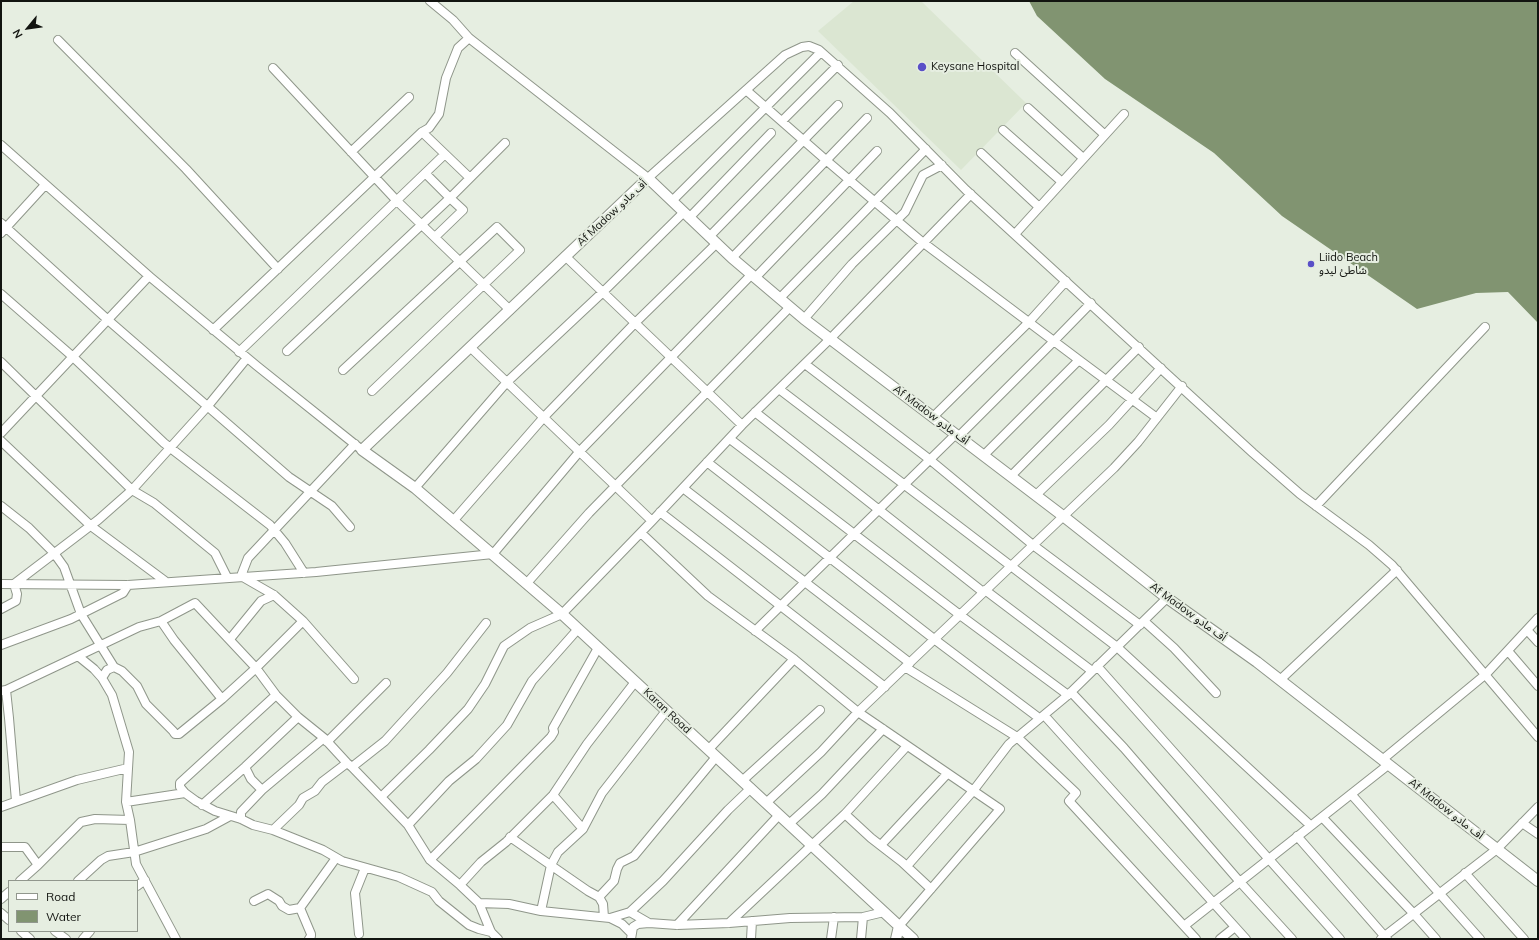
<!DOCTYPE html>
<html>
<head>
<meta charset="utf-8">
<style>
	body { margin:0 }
	#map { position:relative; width:1539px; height:940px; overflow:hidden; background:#e6eee1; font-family:Mulish,sans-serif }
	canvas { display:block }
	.frame { position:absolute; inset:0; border:2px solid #121410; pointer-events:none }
	.legend { position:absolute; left:8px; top:880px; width:130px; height:52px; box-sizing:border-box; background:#e6eee1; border:1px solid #91978d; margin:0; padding:5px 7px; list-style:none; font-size:12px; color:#121410 }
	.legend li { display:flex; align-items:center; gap:8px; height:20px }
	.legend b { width:20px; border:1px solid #91978d }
	.north { position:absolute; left:8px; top:8px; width:40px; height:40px; -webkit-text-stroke:3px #e6eee1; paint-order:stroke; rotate:241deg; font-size:11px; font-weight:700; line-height:16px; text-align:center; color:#121410 }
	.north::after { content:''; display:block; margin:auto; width:14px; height:18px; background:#121410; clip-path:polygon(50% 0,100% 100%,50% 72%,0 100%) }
</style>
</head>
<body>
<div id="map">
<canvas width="1539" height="940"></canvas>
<div class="frame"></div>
<ul class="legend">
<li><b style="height:5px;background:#fff"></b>Road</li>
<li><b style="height:11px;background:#819471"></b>Water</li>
</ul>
<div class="north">N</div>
</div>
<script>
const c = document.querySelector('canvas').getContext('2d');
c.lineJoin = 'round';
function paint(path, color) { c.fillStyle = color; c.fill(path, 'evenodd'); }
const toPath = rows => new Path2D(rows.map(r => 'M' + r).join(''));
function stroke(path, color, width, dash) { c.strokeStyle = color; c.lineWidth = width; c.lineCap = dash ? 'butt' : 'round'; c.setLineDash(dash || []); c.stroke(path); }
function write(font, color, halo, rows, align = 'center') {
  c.font = font + ' Mulish,"Noto Sans Arabic",sans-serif'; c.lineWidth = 4; c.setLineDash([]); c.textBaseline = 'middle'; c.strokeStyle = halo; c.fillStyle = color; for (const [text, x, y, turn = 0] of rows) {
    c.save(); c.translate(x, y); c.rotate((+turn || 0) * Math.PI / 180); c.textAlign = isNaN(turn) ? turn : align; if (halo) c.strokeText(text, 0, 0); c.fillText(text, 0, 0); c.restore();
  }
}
paint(toPath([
	[854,1,921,1,1026,103,961,170,818,31]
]), '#dbe6d2');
paint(toPath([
	[1029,1,1538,1,1538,323,1508,292,1476,293,1417,309,1282,216,1214,153,1105,79,1037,16]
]), '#819471');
const minor = toPath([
	[430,1,453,20,469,38,648,178,785,55,802,47,809,46,819,50,890,113,966,190,1253,453,1300,494,1369,545,1392,565,1538,737],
	[58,40,186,169,278,269],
	[1015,53,1105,135],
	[273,68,397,201,510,310],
	[746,90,827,161,921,241,1079,360,984,455],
	[1028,108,1083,158],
	[782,121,838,65],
	[1003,130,1062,182],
	[422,132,470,178,450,198,463,210,435,237],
	[1,145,149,276,257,366,362,450],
	[351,152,409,97],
	[981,153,1039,207],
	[470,178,505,143],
	[672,201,821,52],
	[689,218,771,133],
	[1,223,108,320,289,477,332,506,350,527],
	[1,233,45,185],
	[1015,234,1124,114],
	[709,237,838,105],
	[565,256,742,425],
	[732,258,867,118],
	[755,278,877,151],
	[1,294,72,356,164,443,270,525,285,543,304,573],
	[780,298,926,149],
	[804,319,852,264,905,212,923,175,942,165],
	[213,330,422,132,429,128,439,114,446,78,458,48,469,38],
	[470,347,652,521],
	[287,351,450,198,426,174],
	[239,352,445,154],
	[1079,360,1157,418],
	[1,362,132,490,98,520,14,584,17,594,16,601,1,609],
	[805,364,929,459,1033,545,1140,625],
	[343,370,497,227,520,250,372,391],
	[779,389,1117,647,1310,825],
	[755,412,983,592],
	[933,417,1029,322,1066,281],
	[1,433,149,276],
	[959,436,1054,341,1091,303],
	[730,439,960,615,1068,695],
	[1,441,91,526,165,581],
	[707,462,934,639,1039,718],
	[1011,476,1139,347],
	[415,488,507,382,603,292,684,212],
	[683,488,910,663],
	[1036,495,1109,425,1161,368],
	[1,506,29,528,54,553,64,567,81,614,114,667],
	[1316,506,1485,327],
	[660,512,885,687],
	[454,520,544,417,635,323,717,243],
	[641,533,708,596,794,659,858,712,1000,809,899,926],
	[227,577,215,553,154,503,132,490,207,407,247,358],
	[527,583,589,513,790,307],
	[1,584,128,585,316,572,493,554,580,451,752,274],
	[985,590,1092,671],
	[161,621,174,640,222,699],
	[1144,621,1174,648,1216,693],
	[1527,630,1538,642],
	[755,631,956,434],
	[230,639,261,601,274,595],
	[1,645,71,619,123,593,128,585],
	[1508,651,1538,686],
	[1097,666,1340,939],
	[905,667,1017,737,1076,793,1069,801,1196,939],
	[102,678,107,670,114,667,122,671,137,686,146,704,173,731,175,734,179,734,222,699,256,668,303,621],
	[354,679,303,621,274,595,241,576,248,558,355,444],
	[1280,680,1397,570],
	[6,690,78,656],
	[1,691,6,690,9,718,16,801],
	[1071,692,1124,748,1240,882,1292,939],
	[1044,715,1246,939],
	[327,742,386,683],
	[709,749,794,659],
	[1382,760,1486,674,1538,618],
	[245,767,251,779,262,790,324,738],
	[352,767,385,741,447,673,486,623],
	[742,781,820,710],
	[185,793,180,787,180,783,276,695],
	[1351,794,1480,939],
	[553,795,583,829],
	[382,796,429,750,468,709,485,684,504,646,530,628,562,614,652,521,742,425,830,339,971,194],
	[126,802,185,793,196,801,215,811,241,819,253,825,273,830,323,850,342,861,399,877,432,892,439,901,469,925,479,929,491,932],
	[766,803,821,752,858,712,1114,468,1138,442,1182,386],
	[202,805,245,767,298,717],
	[1,807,77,780,128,768],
	[845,814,907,746],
	[1322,817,1414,914,1436,939],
	[241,819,241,812,262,790],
	[1522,823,1538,834],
	[789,824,822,794,883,729],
	[408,825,449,781,476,759,507,725,532,681,578,629],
	[273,830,299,805,303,798,315,791,322,782,347,763],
	[1297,836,1387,939],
	[510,837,588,891,599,897,603,904,604,917],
	[881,845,947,774],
	[1,847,25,847,38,865,81,822,95,819,130,820],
	[430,860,551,737,554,732,553,728,598,648],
	[907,866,973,791,1009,744,1068,695,1167,598],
	[1465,873,1524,939],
	[20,881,38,865],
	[78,881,101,860,108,856,134,852,206,829,230,816],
	[460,885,481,862,506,842,553,795,587,744,635,682],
	[137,886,145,880],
	[599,897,614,881,617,869,620,863,634,856,716,757],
	[1,899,9,892],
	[254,901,268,894,279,901,282,906,289,910,300,908,336,858],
	[479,903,509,904,541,911,610,918,622,924,631,933],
	[300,908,311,934,311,936,309,939],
	[541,911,551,865,558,852,583,829,602,793,666,711],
	[630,912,663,881,728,810,751,788],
	[1,913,9,920],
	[610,918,630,912,649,923],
	[729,923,845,814,871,838,902,862,931,889],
	[677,925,779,815],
	[1184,926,1388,765],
	[21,931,30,939],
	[55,931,66,939],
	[359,934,355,893,365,868],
	[83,939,90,931],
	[176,939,136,864,130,820,126,802,129,752,112,695,102,678,94,669,78,656,139,627,161,621,195,603,256,668,276,695,298,717,324,738,347,763,352,767,408,825,430,860,460,885,479,903,491,932,498,939],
	[631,939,633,927,638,924,649,923,677,925,729,923,790,918,863,917,884,912],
	[751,939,752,921],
	[831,939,834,917],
	[861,939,863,917],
	[1220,939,1235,927],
	[1381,939,1497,849,1538,807]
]);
const tertiary = toPath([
	[896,939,899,926],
	[913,939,562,614,415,488,362,450,648,178,732,258,804,319,1063,516,1167,598,1257,662,1538,881]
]);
stroke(minor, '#8f968a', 10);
stroke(tertiary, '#8f968a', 12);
stroke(minor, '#fff', 8);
stroke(tertiary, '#fff', 10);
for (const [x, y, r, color] of [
	[922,67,5,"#594fc7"],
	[1311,264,4,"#594fc7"]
]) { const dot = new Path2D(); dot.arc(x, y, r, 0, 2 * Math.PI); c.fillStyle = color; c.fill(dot); stroke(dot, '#e6eee1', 1.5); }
write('11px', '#121410', '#e6eee1', [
	["Keysane Hospital",931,67],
	["Liido Beach",1319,258],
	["شاطئ ليدو",1319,271]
], 'left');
write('11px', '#121410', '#e6eee1', [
	["Af Madow أف مادو",612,213,-43],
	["Af Madow أف مادو",931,415,37],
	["Af Madow أف مادو",1188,612,36],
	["Karan Road",667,711,43],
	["Af Madow أف مادو",1446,809,38]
]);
</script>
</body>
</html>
